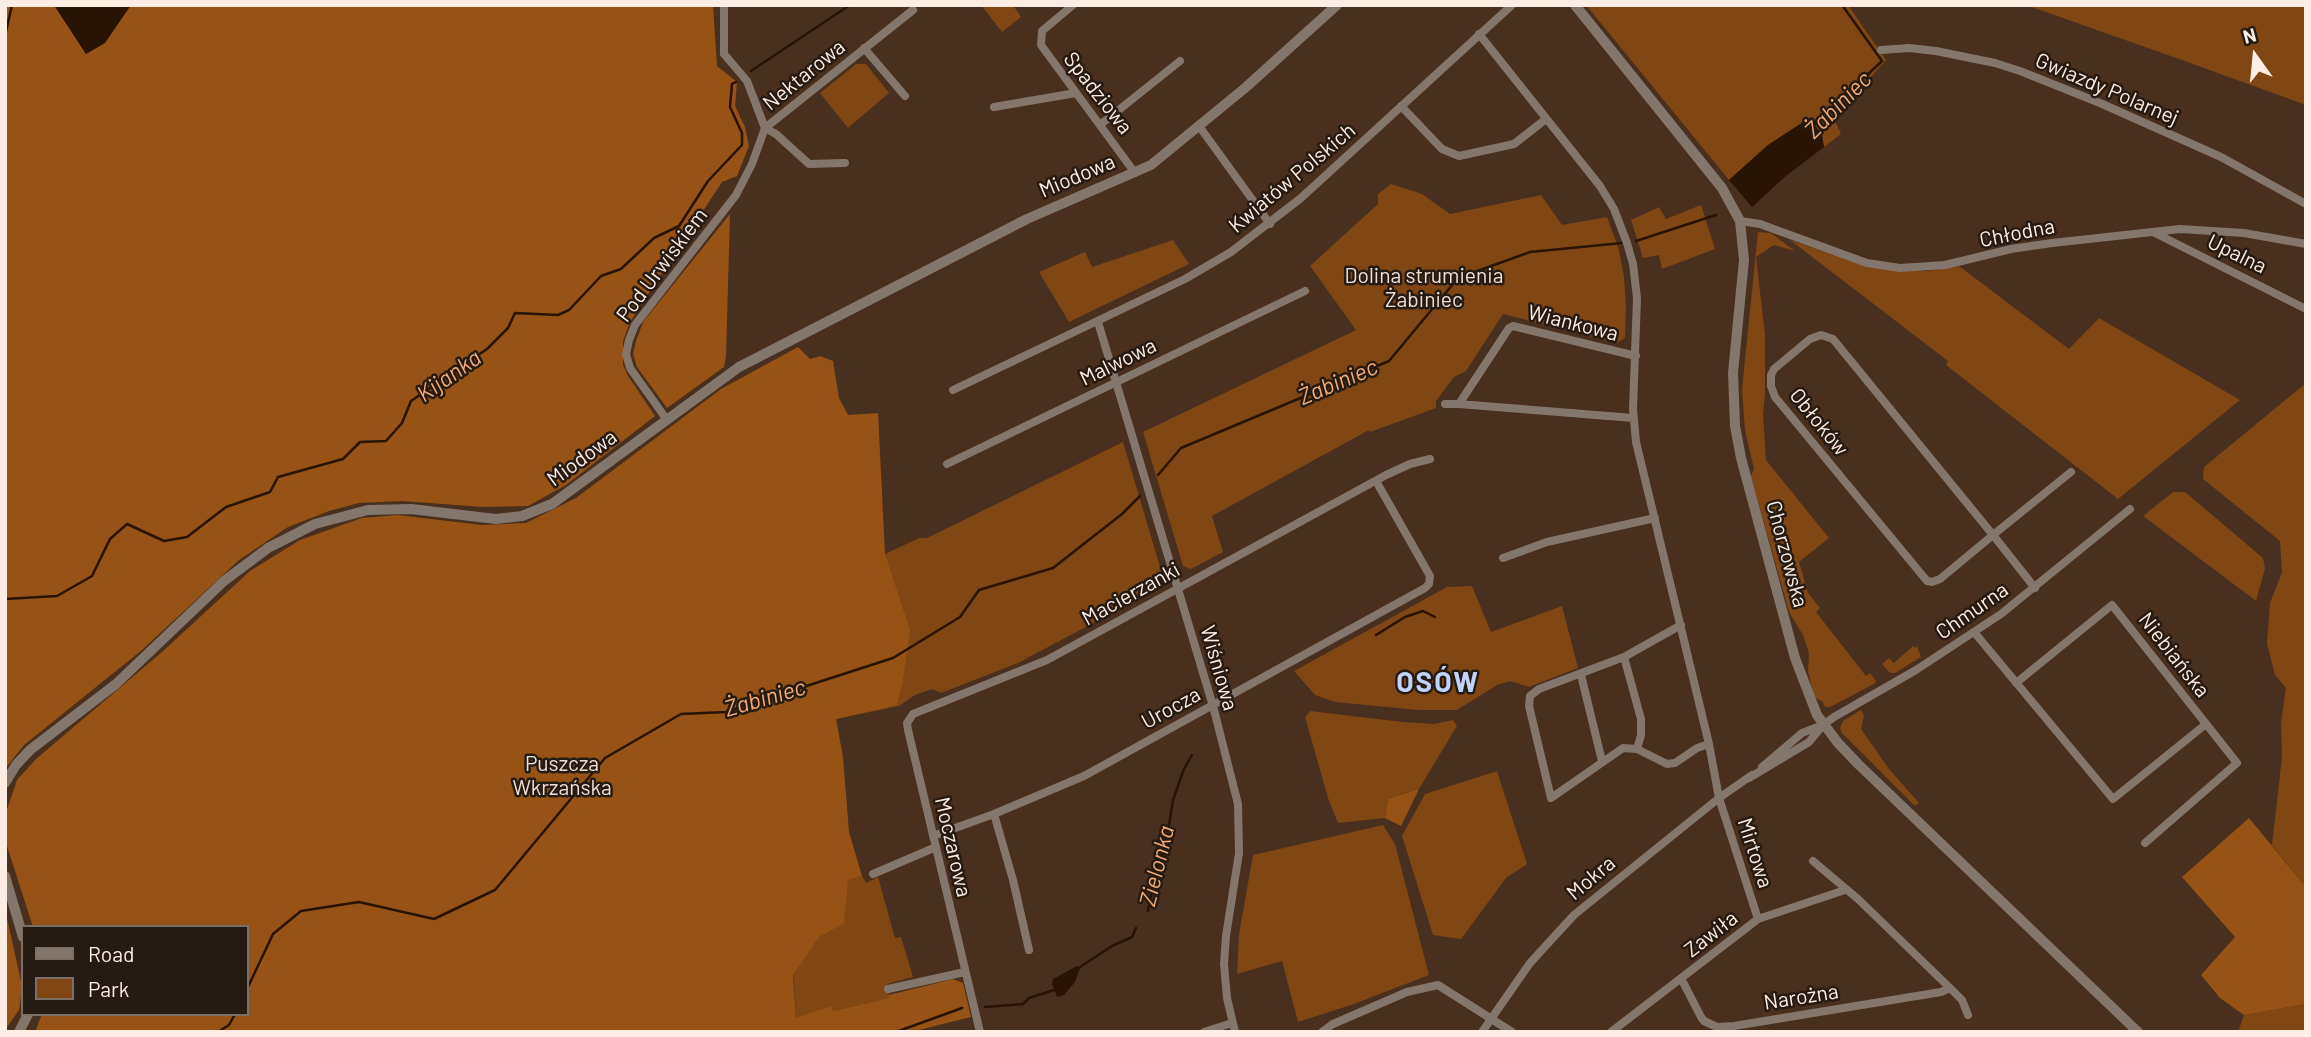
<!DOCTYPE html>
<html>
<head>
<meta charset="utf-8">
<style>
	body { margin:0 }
	#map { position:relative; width:2311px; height:1037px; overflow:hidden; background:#492f1d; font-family:Barlow,sans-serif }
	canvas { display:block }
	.frame { position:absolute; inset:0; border:7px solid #feede2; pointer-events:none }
	.legend { position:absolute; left:21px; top:925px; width:228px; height:91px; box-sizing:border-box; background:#261b12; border:2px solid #7c6f65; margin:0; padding:9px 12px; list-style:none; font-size:21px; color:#feede2 }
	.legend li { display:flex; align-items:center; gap:14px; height:35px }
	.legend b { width:35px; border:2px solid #7c6f65 }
	.north { position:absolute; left:2220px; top:21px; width:70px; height:70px; -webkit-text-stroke:5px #261b12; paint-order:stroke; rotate:345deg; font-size:19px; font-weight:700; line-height:28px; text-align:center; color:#feede2 }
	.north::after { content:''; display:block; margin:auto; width:24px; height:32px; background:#feede2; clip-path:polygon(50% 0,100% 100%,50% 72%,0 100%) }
</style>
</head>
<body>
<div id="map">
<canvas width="2311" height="1037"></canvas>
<div class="frame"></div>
<ul class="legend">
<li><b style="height:9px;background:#83766d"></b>Road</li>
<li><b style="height:19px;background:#804613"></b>Park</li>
</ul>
<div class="north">N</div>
</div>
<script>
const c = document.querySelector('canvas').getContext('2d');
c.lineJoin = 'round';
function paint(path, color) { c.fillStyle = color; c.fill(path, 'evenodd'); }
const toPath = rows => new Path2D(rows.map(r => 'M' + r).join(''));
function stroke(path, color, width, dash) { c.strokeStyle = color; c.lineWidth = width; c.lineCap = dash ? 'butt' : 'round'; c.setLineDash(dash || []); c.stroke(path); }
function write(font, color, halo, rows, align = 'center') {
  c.font = font + ' Barlow,sans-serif'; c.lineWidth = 5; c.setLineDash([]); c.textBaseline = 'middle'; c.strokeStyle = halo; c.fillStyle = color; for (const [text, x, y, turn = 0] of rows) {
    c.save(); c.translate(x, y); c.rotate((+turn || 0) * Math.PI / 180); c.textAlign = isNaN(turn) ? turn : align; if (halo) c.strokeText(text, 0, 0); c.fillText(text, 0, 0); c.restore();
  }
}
paint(toPath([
	[981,5,1013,5,1021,17,1002,32],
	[1586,5,1848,5,1886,60,1834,119,1841,134,1824,147,1822,136,1768,145,1729,180],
	[2026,5,2306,5,2306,105,2182,60],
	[856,64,866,64,889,93,848,128,820,93],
	[1391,184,1422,194,1450,214,1541,195,1562,225,1607,217,1619,250,1624,277,1626,306,1625,338,1617,343,1503,314,1466,371,1454,377,1436,401,1436,408,1370,432,1369,430,1212,516,1223,552,1191,569,1183,566,1143,432,1356,330,1310,266,1378,204,1378,194],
	[1701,205,1715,249,1662,269,1659,255,1643,258,1631,220,1659,207,1666,219],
	[1758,232,1771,233,1795,251,1774,245,1756,257,1765,335,1765,395,1763,414,1766,460,1829,538,1799,562,1808,593,1820,608,1816,612,1866,676,1870,673,1876,681,1874,684,1830,707,1825,707,1823,702,1814,697,1808,671,1809,653,1803,635,1789,612,1751,476,1754,469,1745,430,1742,389],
	[1173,240,1189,264,1069,322,1039,272,1085,252,1092,267],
	[1790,240,1873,268,1927,271,1959,266,2069,349,2099,318,2240,400,2118,499,1946,365,1948,361],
	[2306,383,2306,887,2272,845,2282,757,2281,723,2286,688,2275,675,2267,644,2270,603,2282,572,2280,541,2203,479,2204,467],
	[1123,442,1163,577,1159,588,1018,663,941,693,932,689,915,695,899,706,836,719,885,554,919,538,927,538],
	[2173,492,2185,492,2263,558,2265,568,2256,601,2143,516],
	[1472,586,1491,632,1562,606,1578,668,1529,687,1510,681,1497,685,1457,710,1418,710,1335,702,1315,695,1294,671,1447,587],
	[1913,646,1915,648,1917,646,1921,657,1895,673,1890,673,1882,664,1889,658,1894,663],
	[1861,710,1864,716,1861,729,1889,769,1919,803,1915,806,1842,733,1840,728,1843,721],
	[1310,711,1403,722,1434,724,1453,720,1457,726,1419,789,1388,799,1385,818,1338,823,1328,798,1305,717],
	[1497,771,1527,864,1506,878,1461,939,1433,935,1402,836,1425,794],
	[1383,825,1395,844,1429,975,1354,1004,1298,1022,1282,961,1237,974,1239,934,1253,855],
	[862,876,866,883,878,877,895,938,901,937,913,977,887,984,890,998,833,1011,797,1032,789,894],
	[2306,1004,2306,1032,2238,1032,2244,1015]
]), '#804613');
paint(toPath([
	[5,5,54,5,86,54,131,5,713,5,717,66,737,82,735,106,745,127,749,146,737,176,722,182,630,322,623,341,623,365,628,376,655,416,566,485,528,506,483,507,402,501,359,503,329,511,288,527,239,560,142,650,24,745,5,769],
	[730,214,726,356,724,367,667,408,637,367,633,354,636,341,643,322],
	[798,347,810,359,820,356,833,361,839,398,848,415,878,413,885,554,910,630,903,680,897,705,836,719,843,757,849,832,862,876,848,880,844,923,819,937,793,975,796,1018,831,1006,833,1011,889,998,889,995,953,979,963,983,971,1017,911,1032,35,1032,42,1014,247,1014,247,927,33,927,7,846,5,815,17,780,36,759,162,652,250,571,300,540,362,518,398,515,481,525,526,523,576,498,721,389],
	[1419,789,1401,826,1385,818,1388,799],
	[2249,818,2306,887,2306,1004,2244,1015,2220,998,2201,975,2235,937,2182,877],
	[5,909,22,986,19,1010,5,1030]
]), '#975315');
paint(toPath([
	[54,5,131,5,105,43,86,54],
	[1803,122,1816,127,1822,136,1824,147,1787,175,1752,207,1729,180,1768,145],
	[1077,966,1080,968,1075,982,1064,995,1057,997,1052,984,1053,979]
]), '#291303');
stroke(toPath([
	[5,36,12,5],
	[751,71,850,5],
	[1812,127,1882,61,1842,5],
	[1636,241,1716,215],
	[1158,475,1181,448,1389,361,1458,278,1530,252,1622,243],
	[5,599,57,596,92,576,110,539,127,524,164,541,187,537,226,507,270,492,278,477,343,459,360,442,386,441,402,423,411,401,487,349,508,328,515,313,558,315,569,310,601,276,621,269,654,238,679,226,708,181,742,145,742,133,730,107,732,84,736,82],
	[1376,635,1405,617,1423,611,1435,617],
	[1148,911,1156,871,1164,849,1162,840,1165,827,1169,825,1173,800,1184,769,1192,755],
	[1077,969,1112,946,1132,937,1136,928],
	[247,989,273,934,301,911,359,902,434,919,495,890,605,758,681,714,726,712,893,658,960,617,979,590,1053,568,1122,514,1140,496],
	[985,1007,1023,1004,1029,998,1054,990],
	[218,1032,229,1025,235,1014],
	[896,1032,962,1008]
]), '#291303', 2.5);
stroke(toPath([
	[1073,5,1042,31,1041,45,1135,173],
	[1479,34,1600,186,1614,209,1627,243,1633,264,1637,298,1633,409,1636,442,1709,744,1719,798,1758,919],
	[864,48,905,96],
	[1881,50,1909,48,1936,51,1995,63,2020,71,2100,103,2221,157,2306,204],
	[1401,106,1442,149,1459,156,1514,144,1546,119],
	[994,107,1076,93],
	[1100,125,1180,61],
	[1199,126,1270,224],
	[845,163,809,164,776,134,765,128,913,10],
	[1740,221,1760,224,1867,263,1900,268,1945,265,2011,249,2052,243,2180,229,2244,233,2306,244],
	[2155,233,2306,309],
	[1098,322,1213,706,1238,804,1239,853,1226,936,1224,964,1227,998,1235,1032],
	[953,390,1185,279,1231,252,1301,198,1512,5],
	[1445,404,1459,404],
	[1633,418,1459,404,1509,328,1513,326,1636,356],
	[667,420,630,368,626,354,629,340,635,325,736,195,752,164,765,128,747,81,724,54,724,5],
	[947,464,1305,291],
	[1503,558,1547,542,1655,518],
	[2035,588,1993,535,1833,339,1821,335,1810,339,1774,369,1771,375,1771,386,1775,397,1927,581,1932,582,1940,579,1993,535,2071,472],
	[1681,625,1624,657,1539,689,1530,696,1529,706,1551,798,1623,748,1637,749,1667,764,1675,763,1697,748,1709,744],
	[1974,632,2113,799,2206,724],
	[1624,657,1641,719,1641,735,1637,749],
	[1581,675,1602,761],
	[2016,683,2112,605,2237,763,2145,843],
	[1762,767,1802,733,1823,725],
	[1749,778,1809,742,1823,725,1834,717,1916,670,2001,614,2130,509],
	[994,814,1013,880,1029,950],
	[933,836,994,814,1084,776,1425,588,1429,584,1430,576,1376,481],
	[1813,861,1858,899,1950,988,1962,1000,1968,1015],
	[873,874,936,847],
	[1682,980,1701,1017,1704,1021,1717,1027,1734,1026,1941,992,1950,988],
	[888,989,965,972],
	[980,1032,908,730,907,723,913,714,1047,660,1386,475,1410,464,1430,459],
	[1204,1032,1232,1023],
	[1322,1032,1333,1024,1407,992,1438,985,1512,1032],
	[1482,1032,1530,963,1574,915,1719,798,1752,775],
	[1611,1032,1758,919,1845,890]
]), '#83766d', 8);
stroke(toPath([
	[1575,5,1722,188,1740,221,1744,260,1733,373,1735,426,1741,458,1795,658,1817,715,1838,743,1858,764,2138,1032],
	[5,783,16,765,30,750,116,684,224,581,268,548,315,524,368,510,411,509,496,519,522,516,552,504,739,367,1027,219,1151,165,1245,88,1337,5],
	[5,876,23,937],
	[19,1032,28,1014]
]), '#83766d', 10);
write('21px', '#feede2', '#261b12', [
	["Nektarowa",804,75,-39],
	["Gwiazdy Polarnej",2107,89,23],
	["Spadziowa",1098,93,52],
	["Miodowa",1077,176,-23],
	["Kwiatów Polskich",1292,178,-40],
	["Chłodna",2017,233,-11],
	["Upalna",2237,254,26],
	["Pod Urwiskiem",662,265,-53],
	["Wiankowa",1573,323,14],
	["Malwowa",1118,362,-26],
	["Obłoków",1819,422,51],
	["Miodowa",582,458,-36],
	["Chorzowska",1787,554,75],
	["Macierzanki",1131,594,-29],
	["Chmurna",1972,611,-35],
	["Niebiańska",2174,655,52],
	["Wiśniowa",1219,668,74],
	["Urocza",1171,708,-29],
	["Moczarowa",953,847,77],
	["Mirtowa",1755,853,72],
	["Mokra",1591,878,-40],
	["Zawiła",1711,934,-38],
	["Narożna",1801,997,-9]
]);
write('21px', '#f2ded1', '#261b12', [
	["Dolina strumienia",1424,276],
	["Żabiniec",1424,300],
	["Puszcza",562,764],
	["Wkrzańska",562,788]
]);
write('italic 23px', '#f7ab73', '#261b12', [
	["Żabiniec",1838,105,-45],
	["Kijanka",449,376,-35],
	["Żabiniec",1338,382,-23],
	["Żabiniec",765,698,-16],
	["Zielonka",1157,866,-76]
]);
c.letterSpacing = '2px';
write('bold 28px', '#c1d3fb', '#261b12', [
	["OSÓW",1438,683]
]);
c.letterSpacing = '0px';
</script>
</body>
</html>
